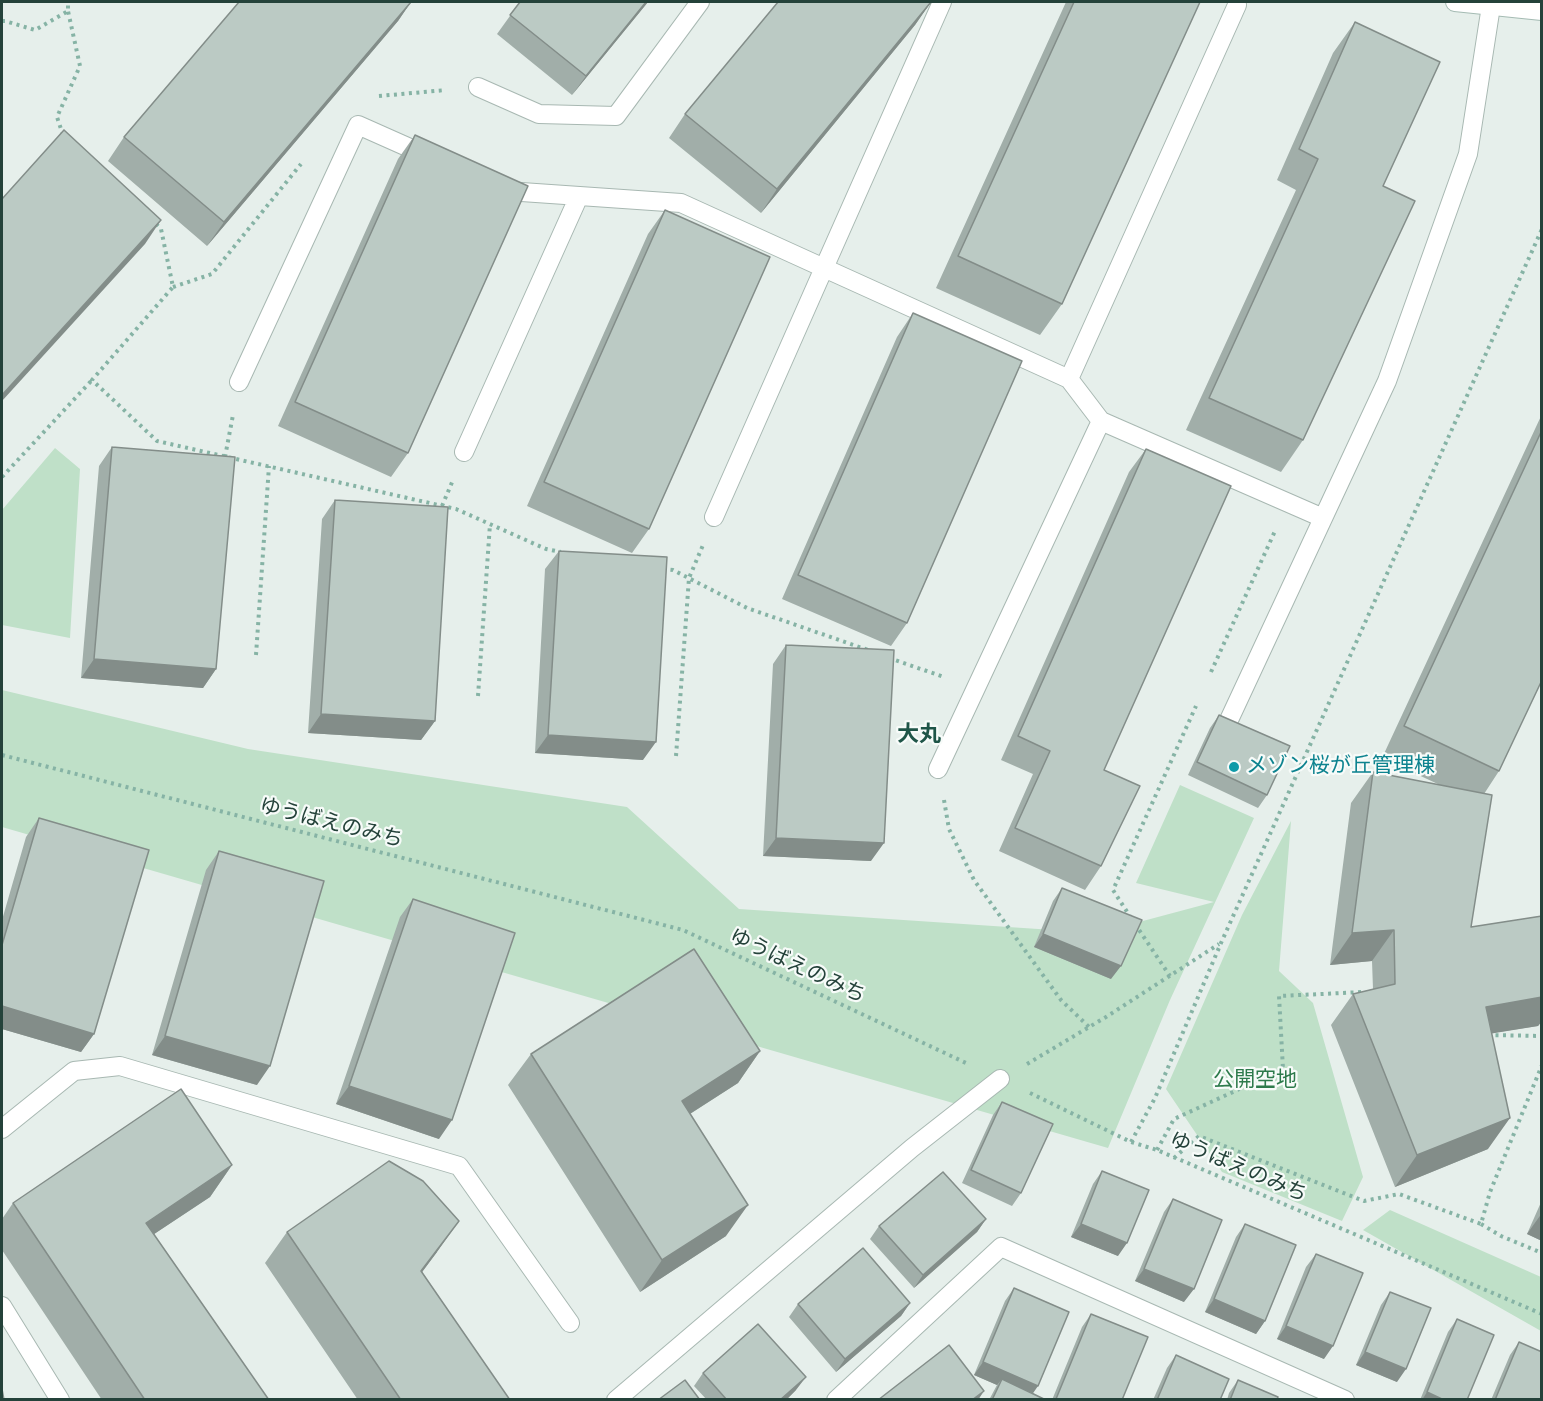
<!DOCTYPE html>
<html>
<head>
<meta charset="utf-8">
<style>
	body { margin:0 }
	#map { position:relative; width:1543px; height:1401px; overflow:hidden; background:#e6efeb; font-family:Jost,sans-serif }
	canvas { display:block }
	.frame { position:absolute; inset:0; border:3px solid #24423a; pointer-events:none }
</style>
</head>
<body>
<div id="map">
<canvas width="1543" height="1401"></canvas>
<div class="frame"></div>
</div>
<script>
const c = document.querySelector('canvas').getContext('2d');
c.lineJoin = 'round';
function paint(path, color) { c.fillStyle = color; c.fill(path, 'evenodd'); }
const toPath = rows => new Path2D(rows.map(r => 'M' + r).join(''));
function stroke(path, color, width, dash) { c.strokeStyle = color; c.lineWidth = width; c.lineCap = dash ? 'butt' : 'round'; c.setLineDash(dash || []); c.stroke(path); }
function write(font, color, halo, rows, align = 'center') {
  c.font = font + ' Jost,"Noto Sans JP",sans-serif'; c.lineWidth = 4.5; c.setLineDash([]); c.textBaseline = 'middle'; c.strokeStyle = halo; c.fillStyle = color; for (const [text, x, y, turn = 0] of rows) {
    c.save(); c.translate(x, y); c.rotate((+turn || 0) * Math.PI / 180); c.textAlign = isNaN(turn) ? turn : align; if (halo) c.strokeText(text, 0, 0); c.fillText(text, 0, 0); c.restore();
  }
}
paint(toPath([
	[55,448,80,469,70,638,2,625,2,510],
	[2,690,248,749,627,807,739,909,1098,933,1214,902,1136,883,1180,785,1254,818,1170,1000,1108,1148,2,827],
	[1291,821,1279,971,1313,1003,1363,1177,1342,1221,1222,1172,1166,1089,1242,915],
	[1390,1210,1541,1277,1541,1331,1363,1230]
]), '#bfe0c8');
const lane = toPath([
	[2,1129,74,1071,120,1066,459,1166,570,1323],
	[2,1306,60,1400]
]);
const street = toPath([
	[478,87,539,114,616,116,700,2],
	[502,189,507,191,681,203,824,268,942,2],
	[1069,379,1237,5],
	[239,382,358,125,430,157],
	[464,452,579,196],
	[714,517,824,268,1069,379,1101,421,1323,518],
	[1229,720,1387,381,1468,154,1491,6],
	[938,769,1101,421],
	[616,1400,912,1148,1000,1079],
	[836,1400,1001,1247,1345,1400]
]);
const secondary = toPath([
	[1455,2,1542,11]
]);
stroke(lane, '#a8b8b2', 20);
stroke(street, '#a8b8b2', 20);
stroke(secondary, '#a4bbb3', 20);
stroke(toPath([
	[2,21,5,21,35,30,68,11,68,2],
	[379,96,446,90],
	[63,135,57,117,80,66,68,11],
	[156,224,161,229,173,287,92,380,157,441,456,509,546,549,561,552],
	[173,287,212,274,301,164],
	[225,457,233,415],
	[2,477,92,380],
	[442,506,453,480],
	[663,569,673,570,747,608,868,650],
	[256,655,269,466],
	[889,658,944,677],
	[1211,672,1275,531],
	[478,696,490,524],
	[2,755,683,930,966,1063],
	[676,756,689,578,703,545],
	[944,800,949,829,974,880,1061,1000,1089,1027],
	[1131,918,1113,890,1196,706],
	[1135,924,1170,976],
	[1488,1035,1542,1036],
	[1027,1064,1106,1017,1219,944],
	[1030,1093,1131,1142,1157,1150,1542,1314],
	[1131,1142,1155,1098,1221,943,1542,229],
	[1157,1150,1174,1119,1283,1069,1279,996,1363,992],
	[1174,1158,1199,1136,1364,1201,1399,1194,1481,1224,1490,1192,1542,1065],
	[1481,1224,1501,1236,1542,1253]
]), '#86b3a5', 4, [3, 4.5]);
stroke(lane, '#fff', 18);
stroke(street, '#fff', 18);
stroke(secondary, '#fff', 18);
paint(toPath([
	[239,2,411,2,398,21,207,246,108,161,124,137],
	[520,2,648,2,572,95,497,34],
	[931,2,915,25,761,213,669,138,685,114],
	[1066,2,1200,2,1062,304,1040,335,936,288],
	[1355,22,1383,186,1303,440,1281,472,1186,430,1296,190,1277,180,1333,53],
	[415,135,408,453,391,477,278,426,398,159],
	[665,210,649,529,632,553,527,506,648,234],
	[913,313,907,623,891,646,782,599,897,337],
	[1542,414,1542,680,1499,771,1484,794,1471,927,1542,916,1542,1021,1538,1026,1492,1033,1488,1149,1395,1187,1331,1025,1353,994,1373,989,1372,961,1330,965,1351,803,1373,772,1440,785,1382,758],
	[112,447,216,669,203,688,81,678,99,466],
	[1146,449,1104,770,1101,866,1085,890,999,851,1033,774,1001,760,1129,472],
	[335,500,435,721,421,740,308,733,322,519],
	[559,551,643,760,535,753,545,569],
	[786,645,871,861,763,856,773,664],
	[1219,715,1267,795,1258,808,1188,775,1210,728],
	[39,818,94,1034,81,1052,2,1029,2,920,26,837],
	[219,851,257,1085,152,1055,206,870],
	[1062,888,1111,979,1034,947,1053,901],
	[413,899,439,1139,336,1104,400,917],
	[760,1051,738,1083,690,1114,726,1236,640,1292,508,1085,531,1054],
	[1002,1102,1021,1193,1012,1206,962,1183,993,1115],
	[232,1165,210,1197,154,1234,269,1400,102,1400,2,1250,2,1219,13,1203],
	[1102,1171,1118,1256,1071,1237,1093,1184],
	[1173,1199,1184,1302,1135,1281,1164,1212],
	[1542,1200,1542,1241,1527,1234],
	[986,1219,977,1232,914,1288,870,1239,879,1226],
	[1245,1224,1265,1321,1256,1334,1205,1312,1236,1237],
	[287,1232,437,1252,422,1272,510,1400,358,1400,265,1263],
	[1316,1254,1324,1359,1277,1339,1306,1267],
	[1014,1288,1033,1393,1046,1400,989,1400,997,1385,974,1375,1005,1301],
	[1390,1292,1397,1382,1356,1365,1381,1305],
	[910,1303,901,1316,836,1372,789,1317,798,1304],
	[1091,1314,1122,1400,1052,1400,1082,1327],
	[1457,1319,1467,1400,1420,1400,1448,1332],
	[1519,1342,1542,1400,1491,1400,1510,1355],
	[1176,1355,1220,1400,1153,1400,1167,1368],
	[703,1373,796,1390,786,1400,707,1400,694,1386],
	[1238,1380,1277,1400,1227,1400,1229,1393]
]), '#a1aea9');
paint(toPath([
	[411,2,398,21,207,246,224,222],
	[646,2,648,2,572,95,586,76],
	[931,2,915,25,761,213,777,189],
	[161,220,145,244,2,401,2,395],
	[94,659,216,669,203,688,81,678],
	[321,714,435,721,421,740,308,733],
	[548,735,656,742,643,760,535,753],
	[776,838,884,843,871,861,763,856],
	[1394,930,1372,961,1330,965,1352,933],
	[1043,934,1121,966,1111,979,1034,947],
	[1542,997,1542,1021,1538,1026,1464,1038,1486,1007],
	[2,1006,94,1034,81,1052,2,1029],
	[165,1036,270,1066,257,1085,152,1055],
	[760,1051,738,1083,660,1133,682,1101],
	[349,1086,452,1120,439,1139,336,1104],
	[1510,1118,1488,1149,1395,1187,1417,1155],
	[232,1165,210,1197,124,1254,146,1223],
	[748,1205,726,1236,640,1292,662,1260],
	[1542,1213,1542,1241,1527,1234],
	[986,1219,977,1232,914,1288,923,1275],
	[459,1221,437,1252,399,1303,421,1271],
	[1081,1224,1127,1243,1118,1256,1071,1237],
	[1144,1269,1194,1289,1184,1302,1135,1281],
	[1214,1299,1265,1321,1256,1334,1205,1312],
	[910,1303,901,1316,836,1372,845,1359],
	[1286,1326,1333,1346,1324,1359,1277,1339],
	[1365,1352,1406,1369,1397,1382,1356,1365],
	[983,1362,1038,1386,1029,1399,1002,1379,997,1385,974,1375],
	[806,1377,796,1390,786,1400,780,1400],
	[984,1391,978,1400,972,1400],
	[1427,1392,1444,1400,1422,1400]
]), '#838d89');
const building = toPath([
	[239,2,411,2,224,222,124,137,239,2],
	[520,2,646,2,586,76,510,15,520,2],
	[778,2,931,2,777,189,685,114,778,2],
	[1074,2,1200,2,1062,304,958,256,1074,2],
	[1355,22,1440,62,1383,186,1415,201,1303,440,1209,398,1318,159,1299,149,1355,22],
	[64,130,161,220,2,395,2,199,64,130],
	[415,135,528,186,408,453,295,402,415,135],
	[665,210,770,257,649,529,544,482,665,210],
	[913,313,1022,361,907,623,798,575,913,313],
	[1542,430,1542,680,1499,771,1404,726,1542,430],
	[112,447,235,457,216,669,94,659,112,447],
	[1146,449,1231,486,1104,770,1140,786,1101,866,1015,828,1050,751,1018,736,1146,449],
	[335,500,448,507,435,721,321,714,335,500],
	[559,551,667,557,656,742,548,735,559,551],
	[786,645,894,650,884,843,776,838,786,645],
	[1219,715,1290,746,1267,795,1197,762,1219,715],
	[1373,772,1492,795,1471,927,1542,916,1542,997,1486,1007,1510,1118,1417,1155,1353,994,1395,984,1394,930,1352,933,1373,772],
	[39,818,149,850,94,1034,2,1006,2,945,39,818],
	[219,851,324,881,270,1066,165,1036,219,851],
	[1062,888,1142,920,1121,966,1043,934,1062,888],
	[413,899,515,933,452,1120,349,1086,413,899],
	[694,949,760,1051,682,1101,748,1205,662,1260,531,1054,694,949],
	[181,1089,232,1165,146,1223,269,1400,145,1400,13,1203,181,1089],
	[1002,1102,1053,1124,1021,1193,971,1170,1002,1102],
	[389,1161,423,1181,459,1221,421,1271,510,1400,401,1400,287,1232,389,1161],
	[1102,1171,1149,1190,1127,1243,1081,1224,1102,1171],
	[943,1172,986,1219,923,1275,879,1226,943,1172],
	[1173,1199,1222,1220,1194,1289,1144,1269,1173,1199],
	[1245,1224,1296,1245,1265,1321,1214,1299,1245,1224],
	[863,1248,910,1303,845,1359,798,1304,863,1248],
	[1316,1254,1363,1273,1333,1346,1286,1326,1316,1254],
	[1014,1288,1069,1312,1038,1386,983,1362,1014,1288],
	[1390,1292,1431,1308,1406,1369,1365,1352,1390,1292],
	[1091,1314,1148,1337,1122,1400,1058,1400,1056,1399,1091,1314],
	[1457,1319,1494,1335,1467,1400,1444,1400,1427,1392,1457,1319],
	[758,1324,806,1377,780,1400,727,1400,703,1373,758,1324],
	[1519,1342,1542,1352,1542,1400,1495,1400,1519,1342],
	[949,1345,984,1391,972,1400,878,1400,949,1345],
	[1176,1355,1229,1379,1220,1400,1157,1400,1176,1355],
	[1002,1379,1046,1400,992,1400,1002,1379],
	[685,1380,700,1400,658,1400,685,1380],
	[1238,1380,1278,1397,1277,1400,1230,1400,1238,1380],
	[2,1389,4,1400,2,1400,2,1389]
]);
paint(building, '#bbcac4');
stroke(building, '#838d89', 1.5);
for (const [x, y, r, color] of [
	[1234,767,6,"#0f9aa8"]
]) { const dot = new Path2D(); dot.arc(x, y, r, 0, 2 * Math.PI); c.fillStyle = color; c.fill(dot); stroke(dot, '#f7fbf9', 2); }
write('21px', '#0d838f', '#f7fbf9', [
	["メゾン桜が丘管理棟",1246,767]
], 'left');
write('21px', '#24423a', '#f7fbf9', [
	["ゆうばえのみち",331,824,14],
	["ゆうばえのみち",797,967,25],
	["ゆうばえのみち",1238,1168,23]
]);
write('21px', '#2d7a4b', '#f7fbf9', [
	["公開空地",1255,1081]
]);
write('bold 22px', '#1f5548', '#f7fbf9', [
	["大丸",919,736]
]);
</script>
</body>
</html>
